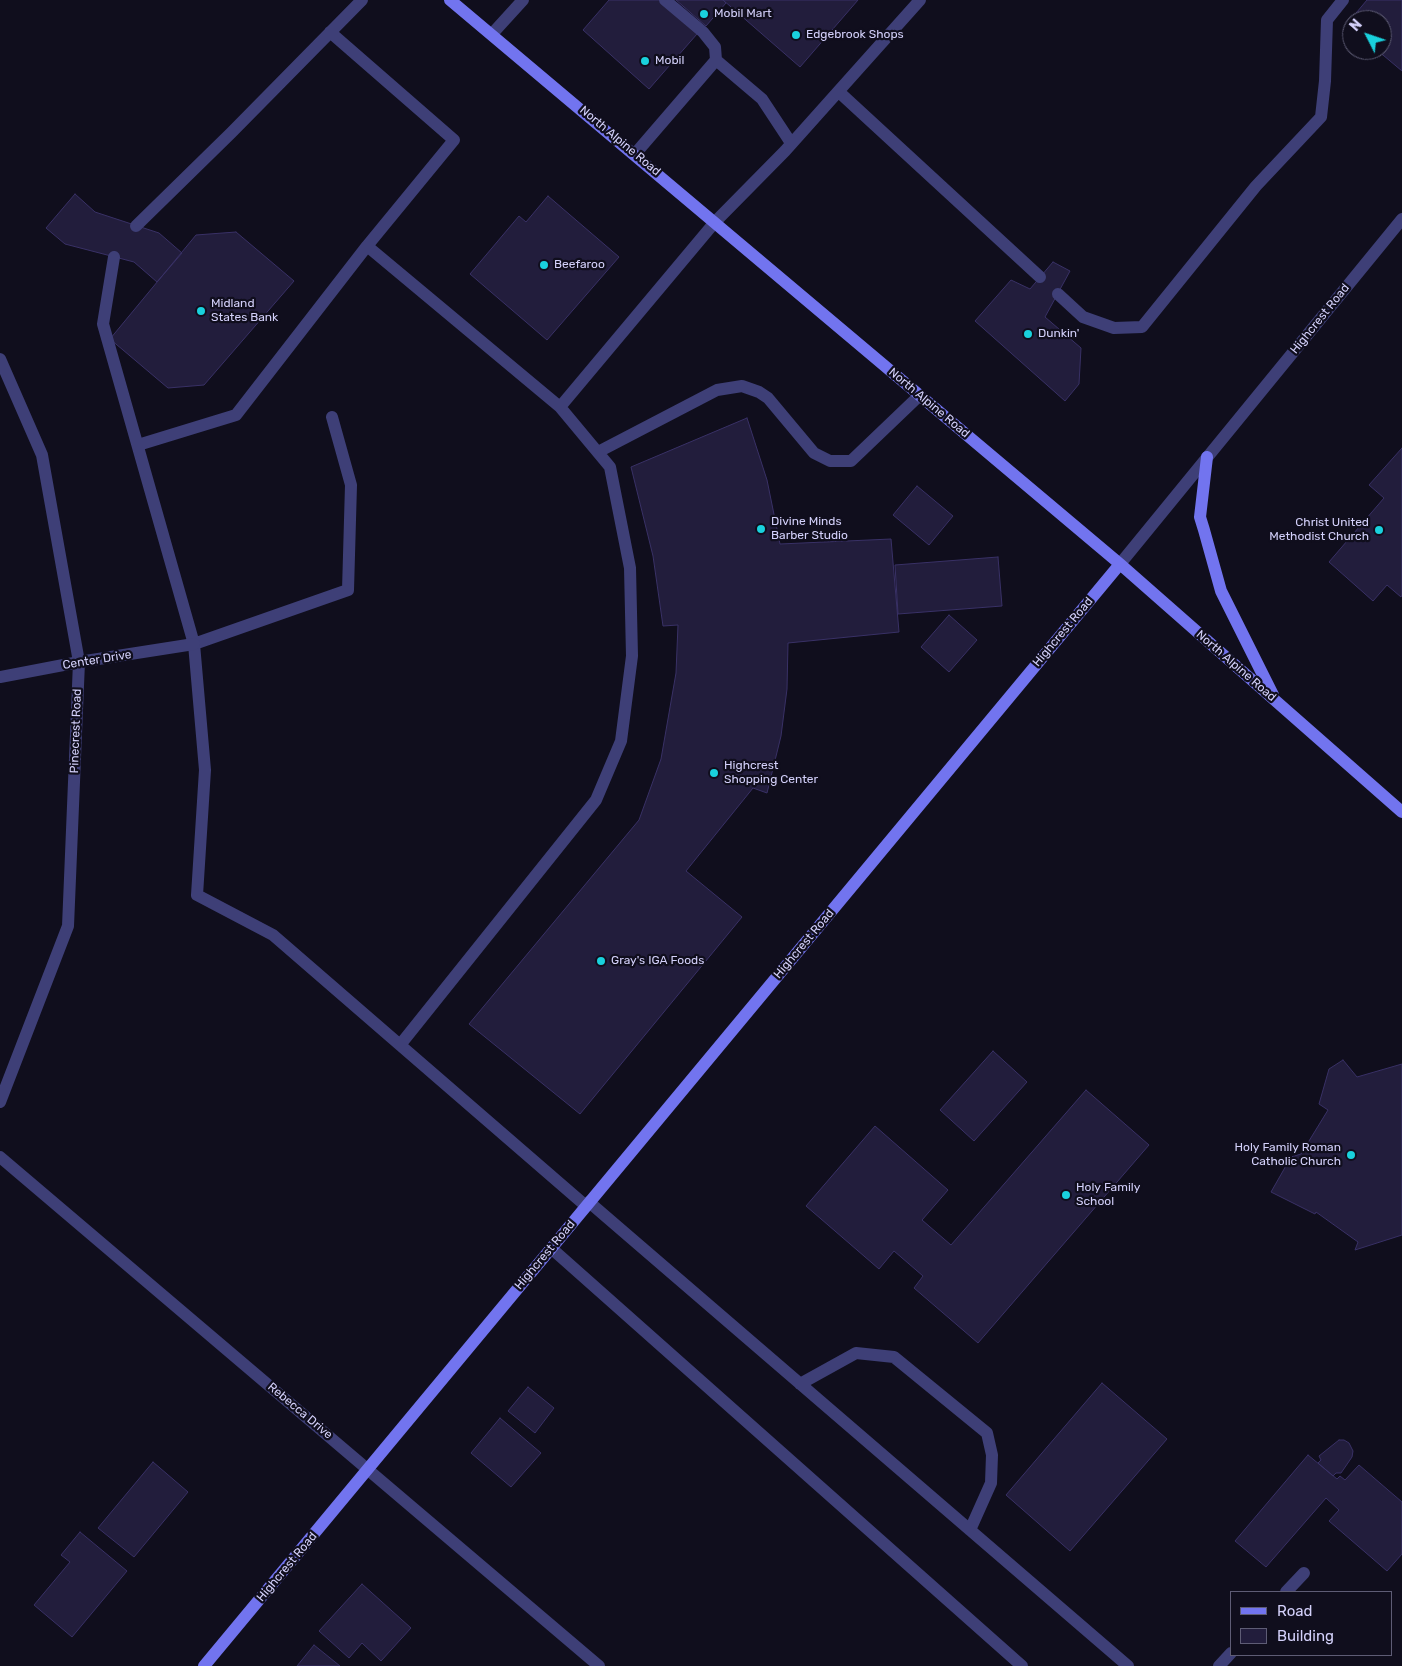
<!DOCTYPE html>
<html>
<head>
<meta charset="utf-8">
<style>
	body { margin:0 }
	#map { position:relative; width:1402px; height:1666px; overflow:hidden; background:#100e1d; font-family:Rubik,sans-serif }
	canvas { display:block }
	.legend { position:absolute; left:1230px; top:1591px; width:162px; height:65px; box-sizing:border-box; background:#100e1d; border:1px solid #5e5c75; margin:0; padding:6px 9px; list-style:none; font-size:15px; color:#d3d0fa }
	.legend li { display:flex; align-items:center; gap:10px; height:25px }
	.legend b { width:25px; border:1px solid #5e5c75 }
	.north { position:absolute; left:1342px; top:10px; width:50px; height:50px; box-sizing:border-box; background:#100e1d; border:1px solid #5e5c75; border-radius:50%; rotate:311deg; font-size:14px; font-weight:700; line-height:20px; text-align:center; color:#d3d0fa }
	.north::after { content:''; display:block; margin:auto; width:18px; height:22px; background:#19d1dd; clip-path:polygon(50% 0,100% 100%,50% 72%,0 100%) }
</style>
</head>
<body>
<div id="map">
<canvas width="1402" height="1666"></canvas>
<ul class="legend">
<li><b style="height:6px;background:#7274ef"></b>Road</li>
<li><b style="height:14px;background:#221d3c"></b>Building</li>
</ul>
<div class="north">N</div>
</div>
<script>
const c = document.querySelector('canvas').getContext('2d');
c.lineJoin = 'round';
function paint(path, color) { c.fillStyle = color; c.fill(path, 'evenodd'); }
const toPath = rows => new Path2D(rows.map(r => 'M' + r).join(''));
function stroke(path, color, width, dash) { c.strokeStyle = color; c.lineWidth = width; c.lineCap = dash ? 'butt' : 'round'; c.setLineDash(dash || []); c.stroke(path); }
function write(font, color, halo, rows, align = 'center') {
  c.font = font + ' Rubik,sans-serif'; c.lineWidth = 4.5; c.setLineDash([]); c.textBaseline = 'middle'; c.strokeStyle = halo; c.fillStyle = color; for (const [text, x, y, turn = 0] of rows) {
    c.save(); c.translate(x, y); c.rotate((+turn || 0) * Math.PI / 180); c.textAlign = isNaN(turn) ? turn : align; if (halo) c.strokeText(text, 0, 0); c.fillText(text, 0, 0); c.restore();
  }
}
const building = toPath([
	[609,0,659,0,697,34,649,89,583,30,609,0],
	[676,0,723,0,726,3,706,26,676,0],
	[723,0,858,0,800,67,723,0],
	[1367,0,1402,0,1402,71,1377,50,1382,50,1382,20,1352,20,1352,30,1346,25,1367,0],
	[75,194,95,212,159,233,182,253,157,282,134,262,65,244,46,228,75,194],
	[548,196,619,257,547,340,470,274,519,216,526,222,548,196],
	[236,232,294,281,204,385,168,388,110,339,196,235,236,232],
	[1053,262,1070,271,1045,317,1081,348,1079,384,1065,401,975,321,1011,280,1030,289,1053,262],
	[747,418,767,480,780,544,891,539,899,632,788,643,787,689,781,736,767,793,753,788,686,871,742,917,580,1114,469,1024,639,820,661,759,676,673,678,625,663,626,653,556,631,467,747,418],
	[1402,448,1402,595,1401,597,1387,585,1373,601,1329,562,1384,498,1369,485,1402,448],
	[917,486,953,516,929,545,893,515,917,486],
	[998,557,1002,606,898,614,895,565,998,557],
	[949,615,977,640,949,672,921,647,949,615],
	[993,1051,1027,1082,974,1141,940,1110,993,1051],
	[1343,1060,1357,1077,1402,1064,1402,1235,1355,1250,1358,1242,1316,1212,1315,1214,1271,1192,1291,1157,1301,1154,1328,1110,1319,1104,1329,1069,1343,1060],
	[1086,1090,1149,1145,978,1343,914,1288,923,1276,894,1251,879,1269,806,1206,875,1126,948,1190,922,1220,951,1245,1086,1090],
	[1102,1383,1167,1439,1070,1551,1006,1495,1102,1383],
	[528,1387,554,1408,535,1433,508,1411,528,1387],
	[500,1418,541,1453,511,1487,471,1453,500,1418],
	[1339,1440,1344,1440,1349,1443,1353,1451,1352,1457,1341,1473,1336,1473,1333,1476,1318,1463,1321,1460,1319,1456,1339,1440],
	[1308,1455,1337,1479,1340,1476,1345,1480,1359,1465,1402,1502,1402,1554,1387,1571,1329,1521,1339,1510,1326,1498,1266,1567,1235,1541,1308,1455],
	[153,1462,188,1492,134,1557,98,1528,153,1462],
	[80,1532,127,1571,72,1637,34,1605,70,1562,61,1555,80,1532],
	[362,1584,411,1628,381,1661,362,1643,349,1658,319,1631,362,1584],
	[314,1645,340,1666,297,1666,314,1645]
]);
paint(building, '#221d3c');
stroke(building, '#393166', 1);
stroke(toPath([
	[665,0,703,32,715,47,716,60],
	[330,32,454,140,367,246,560,407],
	[492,34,523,0],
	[839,92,1040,277],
	[635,154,716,60,762,99,791,143],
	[136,226,231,133,362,0],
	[114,257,103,324,194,644,205,770,197,895,273,935,400,1045],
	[1058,294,1083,317,1114,328,1142,327,1256,186,1321,117,1325,81,1327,20,1343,0],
	[138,445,236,415,367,246],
	[598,452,717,390,742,386,759,392,768,398,814,453,830,461,851,461,920,395],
	[194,644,348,590,351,485,332,417],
	[589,1202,1128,1666],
	[586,1206,400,1045,596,800,621,741,632,656,630,568,610,467,560,407,715,222,785,151,920,0],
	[551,1248,1022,1666],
	[800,1384,856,1353,894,1357,987,1433,992,1455,991,1483,970,1530],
	[1286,1592,1304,1573],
	[1219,1666,1231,1653]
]), '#3e3f77', 12);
stroke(toPath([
	[0,359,42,455,79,662,68,926,0,1102],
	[1120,564,1402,219],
	[0,677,79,662,194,644],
	[0,1157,599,1666]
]), '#3e3f77', 12);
stroke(toPath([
	[450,0,1120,564,1402,812],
	[1207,457,1200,517,1204,530,1221,591,1273,695],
	[204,1666,1120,564]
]), '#7274ef', 12);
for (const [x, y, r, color] of [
	[704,14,5,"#19d1dd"],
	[796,35,5,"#19d1dd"],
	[645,61,5,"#19d1dd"],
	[544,265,5,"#19d1dd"],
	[201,311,5,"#19d1dd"],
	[1028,334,5,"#19d1dd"],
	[761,529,5,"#19d1dd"],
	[1379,530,5,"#19d1dd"],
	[714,773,5,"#19d1dd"],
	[601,961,5,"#19d1dd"],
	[1351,1155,5,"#19d1dd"],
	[1066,1195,5,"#19d1dd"]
]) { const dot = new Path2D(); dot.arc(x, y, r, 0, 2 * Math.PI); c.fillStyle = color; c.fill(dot); stroke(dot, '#100e1d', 2); }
write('12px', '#d3d0fa', '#100e1d', [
	["Mobil Mart",714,14],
	["Edgebrook Shops",806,35],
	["Mobil",655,61],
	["Beefaroo",554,265],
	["Midland",211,304],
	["States Bank",211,318],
	["Dunkin'",1038,334],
	["Divine Minds",771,522],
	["Barber Studio",771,536],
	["Christ United",1369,523,"right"],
	["Methodist Church",1369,537,"right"],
	["Highcrest",724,766],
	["Shopping Center",724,780],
	["Gray's IGA Foods",611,961],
	["Holy Family Roman",1341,1148,"right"],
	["Catholic Church",1341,1162,"right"],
	["Holy Family",1076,1188],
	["School",1076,1202]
], 'left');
write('12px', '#d3d0fa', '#100e1d', [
	["North Alpine Road",620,141,40],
	["Highcrest Road",1320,319,-51],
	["North Alpine Road",929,403,40],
	["Highcrest Road",1063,632,-50],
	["Center Drive",97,660,-9],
	["North Alpine Road",1236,666,41],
	["Pinecrest Road",76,731,-88],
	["Highcrest Road",804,944,-50],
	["Highcrest Road",545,1255,-50],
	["Rebecca Drive",300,1411,40],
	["Highcrest Road",287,1567,-50]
]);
</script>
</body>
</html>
